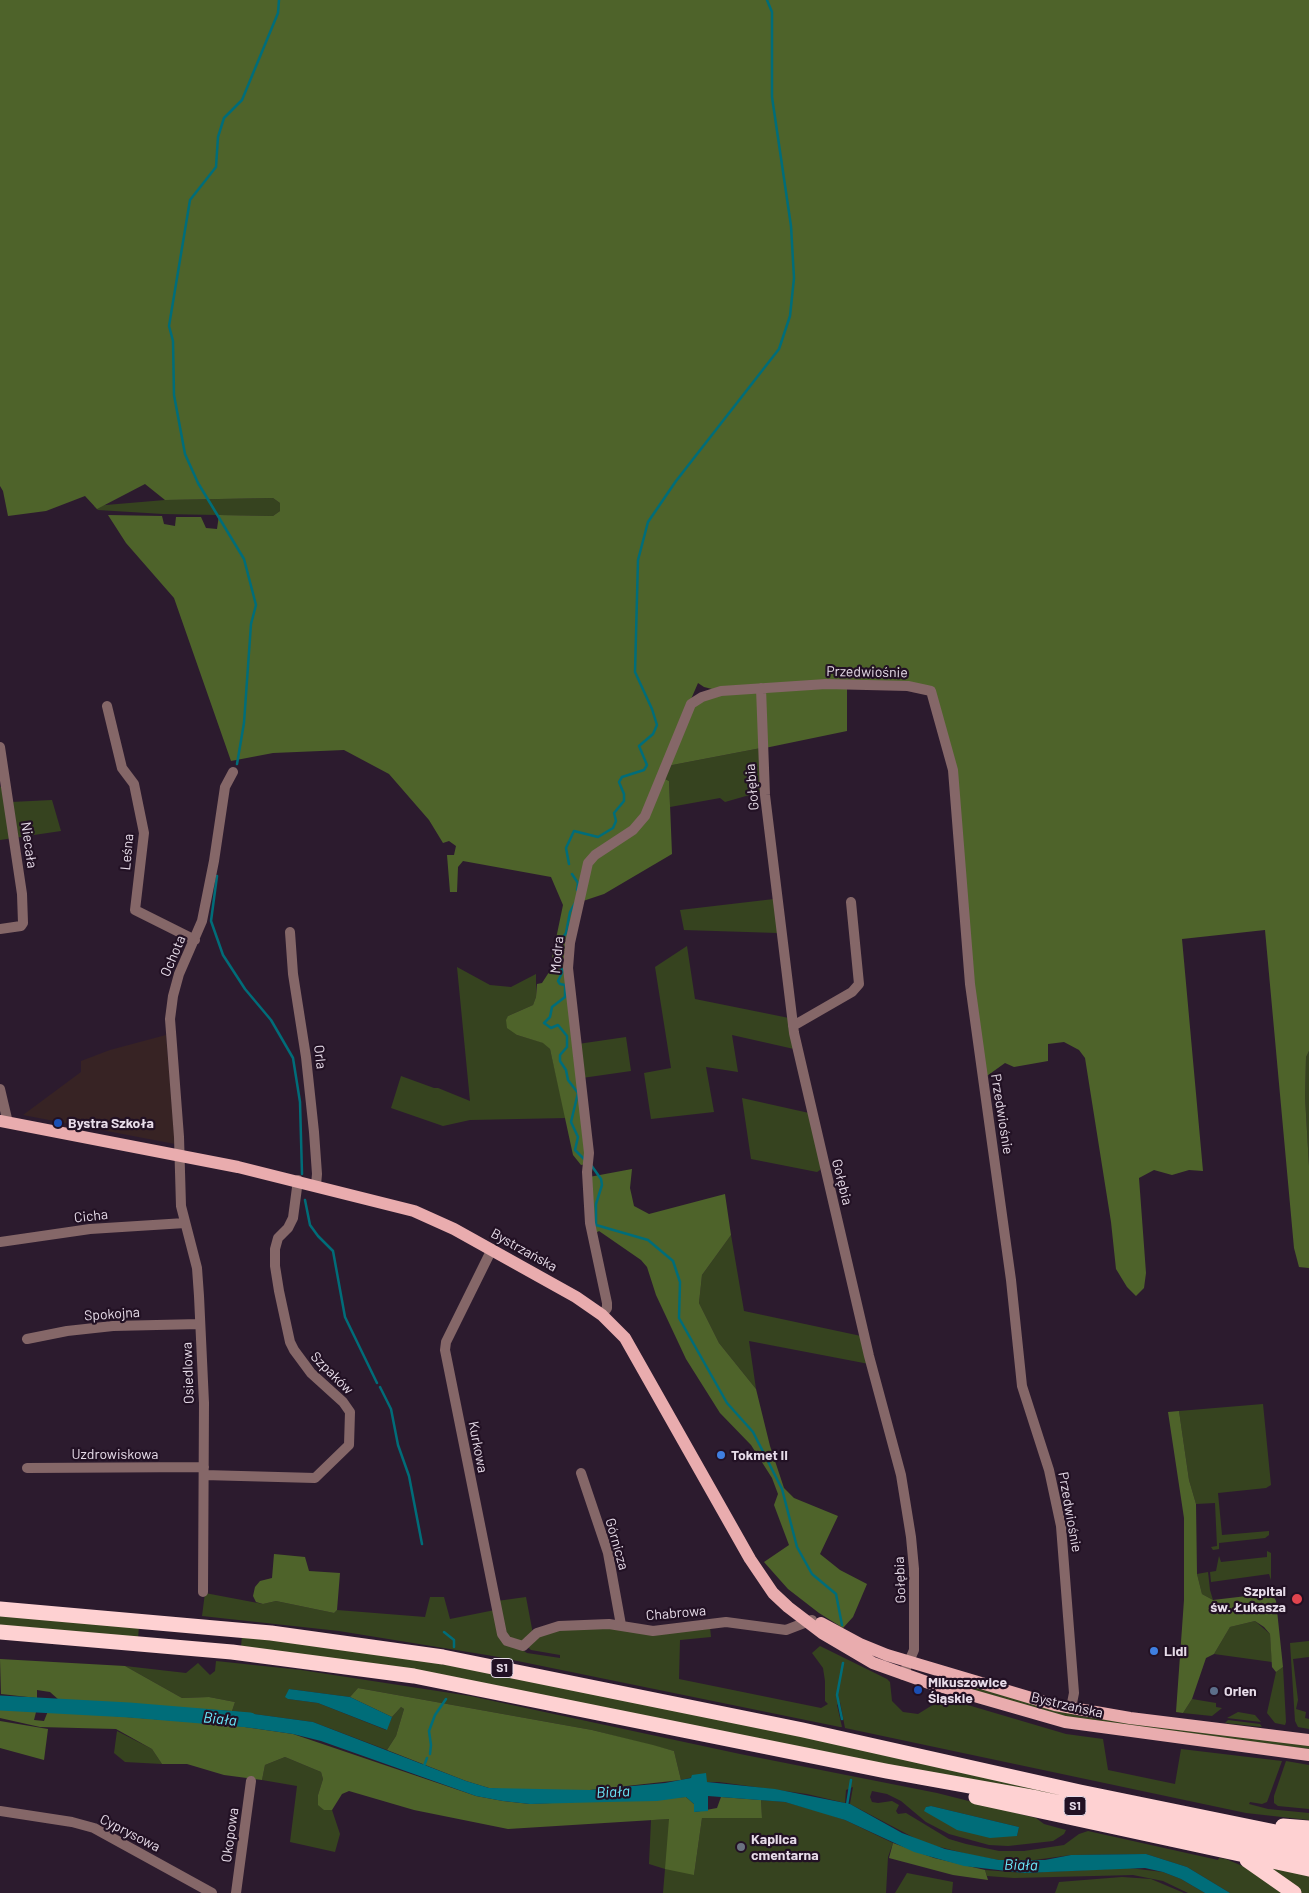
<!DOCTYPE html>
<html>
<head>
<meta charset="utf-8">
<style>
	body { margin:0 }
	canvas { display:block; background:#2c1b2e }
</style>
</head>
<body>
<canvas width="1309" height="1893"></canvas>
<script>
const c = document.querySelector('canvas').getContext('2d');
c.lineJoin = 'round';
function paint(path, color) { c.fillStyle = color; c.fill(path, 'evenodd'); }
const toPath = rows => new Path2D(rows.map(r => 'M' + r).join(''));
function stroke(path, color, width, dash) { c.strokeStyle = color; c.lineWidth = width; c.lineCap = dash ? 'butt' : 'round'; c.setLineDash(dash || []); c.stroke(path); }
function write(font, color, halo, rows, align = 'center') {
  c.font = font + ' Barlow,sans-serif'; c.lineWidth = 4.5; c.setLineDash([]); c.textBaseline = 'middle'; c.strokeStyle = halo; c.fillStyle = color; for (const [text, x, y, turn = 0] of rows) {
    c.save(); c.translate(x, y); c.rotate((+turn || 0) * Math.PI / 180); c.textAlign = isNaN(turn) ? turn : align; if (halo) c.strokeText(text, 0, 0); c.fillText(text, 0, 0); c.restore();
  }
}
paint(toPath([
	[166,1035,175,1144,23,1115,81,1072,81,1061,110,1050]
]), '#372324');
paint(toPath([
	[273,498,280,503,280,511,273,516,163,514,98,510,94,506,165,500],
	[761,748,760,792,725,802,720,798,670,807,669,781,663,778,667,766],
	[2,786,11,802,52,800,61,831,0,840,0,787],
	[774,899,778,933,684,930,680,910],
	[687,946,695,999,789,1018,794,1049,732,1035,738,1072,706,1067,714,1112,651,1119,644,1073,671,1068,655,967],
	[457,967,490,985,511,987,536,974,536,997,533,1005,508,1016,517,1035,544,1043,550,1049,566,1118,470,1120,443,1126,391,1108,401,1076,434,1088,438,1088,470,1101],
	[626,1037,631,1071,582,1078,578,1044],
	[1309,1051,1309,1166,1305,1097,1306,1057],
	[742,1098,809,1113,821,1166,820,1170,817,1172,751,1159],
	[731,1235,744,1311,861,1336,869,1364,749,1341,756,1389,719,1343,699,1303,702,1275],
	[1263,1404,1271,1485,1266,1488,1218,1493,1222,1535,1269,1531,1269,1535,1265,1538,1219,1543,1219,1549,1213,1550,1211,1547,1217,1546,1215,1503,1196,1504,1189,1480,1179,1411],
	[1267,1551,1271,1553,1271,1580,1269,1574,1211,1582,1210,1572,1216,1571,1219,1556,1221,1562,1267,1557],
	[1208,1572,1210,1590,1213,1600,1202,1594,1197,1574],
	[205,1593,263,1604,276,1601,334,1613,337,1610,425,1617,430,1597,444,1597,450,1619,495,1610,499,1635,527,1653,560,1658,560,1655,531,1650,528,1647,539,1635,558,1629,710,1627,711,1637,680,1640,679,1679,821,1708,828,1704,825,1701,825,1681,823,1668,812,1653,820,1646,887,1679,890,1682,892,1701,903,1712,918,1714,944,1698,1066,1734,1103,1739,1108,1770,1175,1784,1181,1749,1282,1761,1267,1802,1262,1804,1250,1802,1249,1804,1268,1809,1309,1813,1309,1820,1246,1813,845,1728,840,1702,837,1705,842,1727,840,1727,493,1656,339,1631,202,1616],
	[526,1597,533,1634,522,1642,508,1638,497,1601],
	[0,1613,139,1626,138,1639,0,1627],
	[1255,1621,1270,1634,1272,1662,1214,1654,1230,1627],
	[242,1635,363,1650,580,1689,1229,1828,241,1647],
	[1309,1641,1309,1657,1293,1659,1298,1700,1296,1709,1306,1712,1305,1718,1309,1719,1309,1729,1298,1727,1295,1721,1290,1643],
	[216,1661,301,1670,470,1696,740,1754,937,1793,1036,1818,1044,1824,1066,1830,1064,1834,1053,1841,1008,1846,989,1845,949,1834,926,1822,901,1801,887,1794,872,1791,870,1797,872,1802,878,1803,892,1801,899,1805,896,1811,898,1814,906,1813,949,1839,966,1844,999,1851,1024,1851,1064,1845,1079,1834,1088,1831,1218,1860,1219,1858,1226,1859,1259,1873,1287,1893,1230,1893,1187,1867,1146,1854,1071,1855,1027,1861,999,1860,971,1855,924,1843,850,1804,853,1787,846,1790,845,1803,807,1794,719,1782,706,1782,706,1774,681,1780,674,1751,592,1730,358,1688,350,1697,289,1689,288,1699,318,1703,386,1730,392,1717,401,1707,404,1709,396,1736,387,1750,313,1722,232,1711,235,1702,209,1697,182,1698,125,1666,186,1673,198,1663,210,1675,215,1671],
	[931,1806,1019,1827,1017,1836,926,1807],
	[1283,1667,1286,1722,1285,1725,1275,1723,1267,1713,1276,1672],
	[966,1684,1079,1716,1270,1739,1309,1745,1309,1749,1072,1719,965,1688],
	[1192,1699,1216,1703,1216,1707,1222,1708,1212,1716,1183,1713],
	[1238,1712,1255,1715,1261,1722,1227,1718],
	[1228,1720,1260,1724,1262,1727,1225,1723],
	[117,1731,152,1749,162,1764,125,1762,114,1753],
	[285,1757,321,1772,323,1779,318,1795,324,1810,332,1810,340,1834,335,1852,290,1842,297,1786,262,1780,265,1765],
	[1286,1761,1309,1765,1309,1809,1278,1806,1274,1803,1274,1796],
	[761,1800,785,1802,824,1813,845,1820,893,1843,888,1857,886,1893,663,1893,665,1869,649,1864,651,1820,669,1819,694,1875,702,1818,762,1818],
	[1272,1867,1309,1875,1309,1893,1302,1893,1271,1870],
	[1129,1868,1163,1872,1181,1879,1205,1893,1188,1893,1163,1881,1133,1875,1014,1878,987,1876,985,1870,1024,1873],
	[907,1873,953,1882,952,1893,895,1893],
	[1122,1877,1151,1879,1184,1893,1055,1893,1059,1882]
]), '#36431f');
paint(toPath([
	[0,0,1309,0,1309,1051,1306,1057,1305,1097,1309,1166,1309,1268,1299,1267,1294,1248,1265,930,1182,939,1203,1171,1189,1170,1172,1175,1154,1170,1139,1178,1146,1273,1144,1288,1136,1296,1127,1287,1116,1269,1111,1222,1085,1058,1079,1050,1064,1042,1048,1044,1048,1061,1014,1067,1005,1063,984,1078,975,1015,959,804,932,689,712,689,704,687,698,683,638,822,590,857,564,959,552,958,563,905,551,877,463,861,458,867,457,892,450,892,447,855,454,855,456,846,449,841,443,843,429,820,389,774,344,750,273,753,231,761,174,598,126,543,108,515,162,516,164,524,175,526,176,517,201,517,206,528,217,529,219,515,273,516,280,511,280,503,273,498,165,500,145,484,97,509,85,496,46,511,8,516,3,491,0,486],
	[847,686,847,731,765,748,764,690],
	[758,690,761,748,667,766,692,706,714,695],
	[663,778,669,781,672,854,604,894,583,901,590,864,634,831],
	[562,964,564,965,586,1164,581,1165,573,1155,550,1049,543,1043,517,1035,507,1028,506,1020,508,1016,533,1005,536,997,537,984,542,983,553,966],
	[632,1169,630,1188,634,1206,649,1214,725,1194,731,1235,702,1275,699,1303,719,1343,756,1389,770,1446,784,1488,794,1498,838,1516,820,1554,840,1570,867,1584,853,1617,843,1628,819,1613,788,1589,764,1562,789,1545,774,1505,778,1494,772,1478,751,1445,720,1413,686,1359,656,1295,647,1267,641,1260,599,1231,594,1234,589,1177],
	[1179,1411,1189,1480,1196,1504,1197,1574,1202,1594,1213,1600,1272,1593,1276,1601,1283,1667,1276,1672,1272,1667,1270,1634,1264,1627,1255,1621,1230,1627,1214,1654,1206,1658,1192,1699,1183,1713,1176,1712,1184,1600,1184,1518,1168,1412],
	[274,1554,305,1557,309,1571,340,1573,337,1610,334,1613,276,1601,263,1604,256,1602,253,1596,255,1587,260,1581,272,1578],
	[0,1659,125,1666,182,1698,209,1697,235,1702,232,1711,59,1700,50,1692,37,1690,37,1698,1,1694],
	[358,1688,592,1730,653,1745,674,1751,681,1780,590,1790,510,1790,489,1788,466,1781,387,1750,396,1736,404,1709,401,1707,392,1717,350,1697],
	[0,1709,36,1712,34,1720,44,1721,48,1711,231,1725,293,1734,476,1796,503,1801,530,1804,686,1797,694,1804,695,1812,717,1808,721,1797,761,1800,762,1818,702,1818,694,1875,665,1869,669,1819,508,1829,414,1810,349,1791,342,1794,332,1810,324,1810,318,1805,318,1795,323,1779,321,1772,285,1757,265,1765,262,1780,224,1775,187,1764,162,1764,152,1749,116,1729,40,1727,0,1718],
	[0,1721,48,1729,44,1760,0,1748],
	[893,1843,934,1858,985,1870,988,1880,953,1875,889,1858]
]), '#4e632a');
paint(toPath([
	[289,1689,350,1697,392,1717,387,1730,318,1703,288,1699,285,1697],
	[232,1711,313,1722,466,1781,489,1788,590,1790,665,1783,691,1778,692,1775,706,1773,707,1782,775,1789,850,1804,902,1833,945,1849,999,1860,1045,1860,1071,1855,1146,1854,1187,1867,1230,1893,1205,1893,1181,1879,1163,1872,1145,1868,1024,1873,964,1866,914,1852,845,1820,785,1802,708,1796,708,1811,694,1812,694,1804,686,1797,657,1801,607,1802,530,1804,503,1801,476,1796,321,1741,293,1734,231,1725],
	[931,1806,1019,1827,1017,1836,990,1838,957,1830,924,1811,926,1807]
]), '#006d79');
stroke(toPath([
	[237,764,244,723,251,624,256,605,244,559,198,483,185,454,174,395,173,341,169,326,190,200,216,167,218,137,224,118,242,100,278,13,279,0],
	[569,864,566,848,574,831,598,837,613,828,616,821,614,813,624,801,624,794,619,782,622,777,644,770,647,765,639,746,653,734,657,725,652,709,635,672,638,560,648,522,676,481,779,349,790,316,794,278,791,226,772,97,772,12,767,0],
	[572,874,578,883,577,890],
	[217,876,211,921,223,955,245,989,271,1020,293,1058,300,1102,302,1174],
	[575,903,570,912,566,933,558,945,557,952,559,965,563,971,558,981,560,984,565,985,565,997,552,1007,550,1017,544,1023,551,1028,558,1025,567,1036,567,1047,560,1055,560,1061,566,1070,568,1080,578,1093,571,1122,578,1137,575,1150,585,1160],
	[591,1165,601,1179,602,1185,596,1204,596,1225,648,1240,673,1261,680,1282,679,1318,727,1403,753,1432,782,1489,797,1547,812,1574,836,1594,842,1625],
	[305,1200,310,1225,318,1236,333,1251,345,1317,377,1383],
	[380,1387,391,1409,398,1445,409,1476,422,1544],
	[444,1632,454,1640,454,1647],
	[842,1719,837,1695,843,1663],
	[430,1754,431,1745,429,1731,435,1715,446,1699],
	[424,1766,427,1758],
	[847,1805,851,1780]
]), '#006d79', 2.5);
stroke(toPath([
	[0,1703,129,1710,250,1720]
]), '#006d79', 15);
stroke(toPath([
	[761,688,765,795,794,1033,869,1356,901,1475,911,1537,914,1569,914,1650,903,1675],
	[107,706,122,768,134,784,144,833,135,910,195,940],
	[0,747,22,894,23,923,21,926,0,929],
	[290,932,293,974,306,1057,314,1132,317,1174,316,1185],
	[793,1026,852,992,859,984,851,902],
	[0,1089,8,1123],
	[0,1242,90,1229,185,1223],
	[492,1249,446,1342,445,1350,502,1634,507,1641,523,1646,537,1633,559,1626,609,1624,653,1631,726,1622,786,1630,812,1620],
	[602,1315,607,1308,607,1303,590,1223,587,1172,589,1153,568,968,570,943,588,863,595,855,633,830,645,816,691,704,702,697,721,691,826,684,908,686,931,691,953,770,970,984,1011,1280,1022,1386,1049,1470,1061,1526,1074,1693,1071,1708],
	[27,1339,67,1331,113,1326,200,1324],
	[27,1468,204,1467],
	[581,1473,608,1553,621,1625],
	[204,1475,315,1478,349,1445,350,1412,343,1402,311,1373,294,1350,290,1342,279,1291,275,1266,275,1249,278,1238,288,1228,293,1218,298,1180],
	[203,1592,204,1403,199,1296,197,1268,181,1206,179,1137,170,1019,173,996,179,974,202,921,214,861,225,787,233,772],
	[0,1811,72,1822,94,1828,212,1893],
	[236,1893,251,1781]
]), '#856768', 10);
stroke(toPath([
	[0,1121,238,1167,414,1211,454,1229,576,1297,602,1315,625,1338,750,1559,773,1593,788,1607,822,1633,873,1663,929,1683,1065,1722,1309,1755],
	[821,1623,860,1644,887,1655,1055,1705,1130,1718,1309,1740]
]), '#e9acae', 12);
stroke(toPath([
	[0,1609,271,1633,443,1657,803,1730,1080,1792,1309,1839],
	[0,1632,232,1652,414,1676,886,1771,1037,1798,1309,1854],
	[976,1797,1309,1869],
	[1283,1826,1309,1828],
	[1247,1860,1294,1893]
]), '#fed1d2', 15);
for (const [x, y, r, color] of [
	[58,1123,5,"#1a4fb4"],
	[721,1455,5,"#3f7fe0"],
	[1297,1599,6,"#e0444e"],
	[1154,1651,5,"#3f7fe0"],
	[918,1690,5,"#1a4fb4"],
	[1214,1691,5,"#5c6f8a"],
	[741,1847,5,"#6b7280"]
]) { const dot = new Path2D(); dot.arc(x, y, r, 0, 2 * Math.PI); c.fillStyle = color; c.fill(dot); stroke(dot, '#221124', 2); }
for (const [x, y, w] of [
	[502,1668,22],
	[1075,1806,22]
]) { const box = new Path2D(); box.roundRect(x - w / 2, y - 9.5, w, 19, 4); c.fillStyle = '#221124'; c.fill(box); stroke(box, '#e7dce9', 1); }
write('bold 12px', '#e7dce9', null, [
	["S1",502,1668],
	["S1",1075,1806]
]);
write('14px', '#e7dce9', '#221124', [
	["Przedwiośnie",867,672,1],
	["Gołębia",752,787,-95],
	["Niecała",29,845,82],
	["Leśna",127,852,-85],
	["Modra",557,955,-85],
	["Ochota",173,956,-67],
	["Orla",320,1057,83],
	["Przedwiośnie",1002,1114,81],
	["Gołębia",842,1182,76],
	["Cicha",91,1216,-6],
	["Bystrzańska",524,1250,29],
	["Spokojna",112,1314,-4],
	["Osiedlowa",188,1373,-92],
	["Szpaków",332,1373,45],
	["Kurkowa",478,1447,79],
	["Uzdrowiskowa",115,1454],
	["Przedwiośnie",1070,1512,80],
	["Górnicza",617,1544,74],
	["Gołębia",900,1580,-92],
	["Chabrowa",676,1613,-5],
	["Bystrzańska",1067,1705,13],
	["Cyprysowa",130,1833,27],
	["Okopowa",230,1835,-82]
]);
write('bold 14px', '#e7dce9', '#221124', [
	["Bystra Szkoła",68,1123],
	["Tokmet II",731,1455],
	["Szpital",1286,1591,"right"],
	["św. Łukasza",1286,1607,"right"],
	["Lidl",1164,1651],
	["Mikuszowice",928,1682],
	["Śląskie",928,1698],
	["Orlen",1224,1691],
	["Kaplica",751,1839],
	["cmentarna",751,1855]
], 'left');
write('italic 15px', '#6beafd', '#221124', [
	["Biała",220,1719,6],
	["Biała",613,1792,-3],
	["Biała",1021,1865,1]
]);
</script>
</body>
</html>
